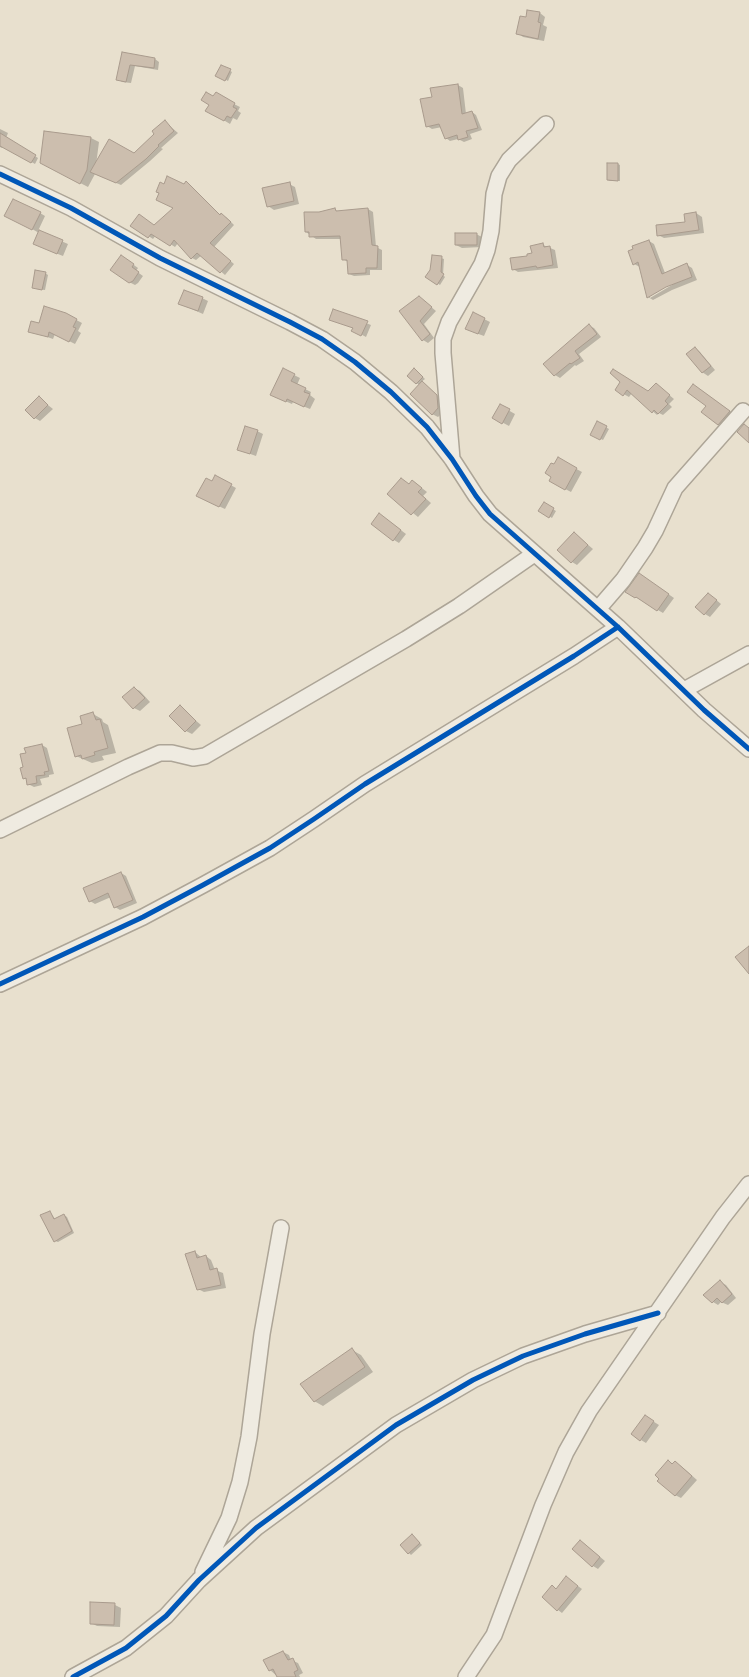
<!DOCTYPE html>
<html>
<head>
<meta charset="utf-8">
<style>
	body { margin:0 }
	canvas { display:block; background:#e8e0ce }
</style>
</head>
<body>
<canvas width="749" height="1677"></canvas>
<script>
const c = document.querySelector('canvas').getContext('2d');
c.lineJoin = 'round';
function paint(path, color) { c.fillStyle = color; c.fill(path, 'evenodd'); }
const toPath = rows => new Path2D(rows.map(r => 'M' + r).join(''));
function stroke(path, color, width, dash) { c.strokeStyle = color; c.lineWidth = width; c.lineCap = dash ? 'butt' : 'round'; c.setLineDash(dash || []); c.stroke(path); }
paint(toPath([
	[540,13,545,17,543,25,547,27,544,41,523,37,518,33,527,18],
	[123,54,155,59,159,62,158,70,135,66,131,83,122,82,118,79],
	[222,66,232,72,228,81,217,75],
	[458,85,463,88,466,114,472,112,476,115,482,130,470,134,472,139,464,142,458,139,450,141,446,138,442,127,432,129,427,126,433,98],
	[234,104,240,107,238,111,241,113,237,120,233,118,230,124,207,110],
	[165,122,178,133,161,148,163,149,150,161,121,185,95,174,88,187,49,167,91,138,99,142,96,165,134,154,156,134],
	[0,129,8,133,6,138,38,158,35,164,3,146,2,148,0,147],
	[618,164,620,165,620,181,610,181,608,180],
	[187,182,221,216,226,217,234,225,214,247,234,264,225,275,202,255,196,260,192,258,178,243,175,247,156,235,153,239,132,225,155,226,175,208,164,185,184,185],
	[289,184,295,187,299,204,274,210,268,206],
	[368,209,373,212,376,247,382,250,382,270,370,270,370,275,354,276,349,274,348,262,343,259,342,239,316,239,306,232,319,214,335,210,340,212],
	[40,213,45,216,38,231,68,244,63,256,40,247,39,233,27,226],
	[696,213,702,217,704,233,664,238,658,235,687,223],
	[476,234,482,237,482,247,462,248,456,245],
	[649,241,654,244,665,273,687,265,692,268,697,280,672,290,653,300,648,297,640,267,634,264,629,252],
	[671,283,672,285,650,298,650,295],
	[543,245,555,250,558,268,518,272,513,269,533,254],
	[441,258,444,259,443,275,445,277,440,285,427,276],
	[127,260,138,268,136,271,143,276,138,283,135,285,129,282],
	[45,273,48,275,45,290,36,289],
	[419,297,436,311,424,324,434,338,428,343,423,340,401,311],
	[202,298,208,301,203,314,180,304],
	[334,311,371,325,366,337,353,330,354,328,331,320],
	[65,314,82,323,78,331,81,333,75,344,55,334,53,339,30,331],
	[484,319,490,322,484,336,473,332],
	[589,326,594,328,601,337,579,354,584,361,576,366,575,365,560,378,555,375],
	[695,348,700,352,715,370,708,376,702,372],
	[415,369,425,379,421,382,443,400,444,411,438,417,432,414,420,385,416,383],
	[294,375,300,378,297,385,311,392,310,395,315,399,310,409,293,402,292,404,278,398],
	[621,382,648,393,656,384,674,399,669,404,672,407,663,415,659,413,657,415,632,393,629,397,616,390],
	[698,388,734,414,724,426,719,424],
	[39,398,53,409,40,421,35,418],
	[501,406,515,414,509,426,494,418],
	[598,423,609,429,603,440,592,435],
	[257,431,263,434,256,456,239,450],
	[558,459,582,472,571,492,550,481],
	[216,477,236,488,225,509,203,499],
	[413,481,427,492,423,496,431,503,418,517,389,494,410,485],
	[544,504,556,511,552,518,540,511],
	[385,518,406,534,399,543,394,540],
	[574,533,593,549,577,565,572,562],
	[645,578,674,598,663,613,627,592],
	[714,598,721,604,710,617,705,614],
	[134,688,140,691,150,702,140,711,134,708,124,697],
	[180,707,201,725,192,734,186,731],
	[93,714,102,719,103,722,108,725,116,753,102,756,104,760,92,763,76,756],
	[42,745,47,748,54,774,49,775,49,777,40,779,42,785,34,787,28,784,27,780,24,778],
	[121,873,126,876,137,903,120,910,115,907,111,897,95,904,90,901],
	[50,1212,55,1219,64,1215,67,1217,74,1233,58,1242,55,1241],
	[195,1252,202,1258,206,1256,211,1260,215,1270,223,1273,226,1288,204,1292,198,1289],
	[720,1282,726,1285,736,1298,728,1305,721,1302,718,1305,713,1302],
	[352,1350,361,1355,373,1372,323,1406,314,1401],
	[651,1420,659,1425,646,1443,641,1440],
	[669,1462,681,1466,697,1480,681,1498,675,1495],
	[414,1537,422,1545,411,1555,409,1553],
	[581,1541,605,1561,598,1569,593,1566],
	[571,1581,582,1589,562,1613,558,1610,552,1587,557,1590],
	[115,1605,121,1608,120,1627,97,1626,91,1623],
	[283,1652,289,1655,291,1660,298,1663,303,1673,299,1675,300,1677,278,1677,270,1670]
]), '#0003');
const building = toPath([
	[527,10,540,12,538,22,541,23,538,39,516,34,520,16,526,17,527,10],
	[122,52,155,58,154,68,130,65,126,82,116,80,122,52],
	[221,65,231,69,225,81,215,76,221,65],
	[458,84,462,114,472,111,478,128,466,131,468,137,458,140,457,135,445,139,439,124,426,127,420,99,432,97,430,88,458,84],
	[206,92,213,96,216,92,235,103,233,107,237,109,231,118,227,116,224,121,205,111,209,105,201,100,206,92],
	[165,120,174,131,158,145,159,146,146,159,116,183,90,172,109,139,134,153,154,134,152,131,165,120],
	[44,131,91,137,87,170,80,184,40,163,44,131],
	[0,133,36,155,31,163,0,146,0,133],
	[607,163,618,163,618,181,607,180,607,163],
	[167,176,184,184,186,181,220,215,221,213,231,222,210,243,231,261,220,273,197,253,191,259,174,240,170,246,151,234,148,238,130,226,139,214,154,225,173,208,156,200,159,193,156,192,160,182,164,184,167,176],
	[290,182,294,201,267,207,262,188,290,182],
	[13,199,41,212,32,230,4,216,13,199],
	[335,208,336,211,368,208,372,245,378,246,377,268,366,268,366,273,348,274,347,260,342,260,340,236,309,237,309,232,305,232,304,212,319,212,335,208],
	[696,212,699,230,657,236,656,225,685,222,684,214,696,212],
	[39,230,63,240,57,254,33,244,39,230],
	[455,233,477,233,477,245,455,245,455,233],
	[649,240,662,274,687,263,692,277,666,287,647,298,638,262,633,265,628,251,633,249,632,246,649,240],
	[543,243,544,247,550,246,553,265,537,268,536,266,512,270,510,258,527,256,527,254,532,253,530,246,543,243],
	[121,255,134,264,132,267,139,272,133,281,129,283,110,270,121,255],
	[432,255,442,256,441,272,444,274,437,285,425,277,430,270,432,255],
	[35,270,46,272,42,290,32,288,35,270],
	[184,290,203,297,198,311,178,304,184,290],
	[419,296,432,307,420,321,430,334,422,341,399,311,419,296],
	[44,306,66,313,77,319,73,327,76,328,69,342,49,332,48,337,28,332,31,321,39,323,44,306],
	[333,309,368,321,361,336,351,331,353,328,329,320,333,309],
	[473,312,485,318,478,334,465,329,473,312],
	[589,324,597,334,575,351,580,358,571,364,570,363,554,376,543,364,589,324],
	[695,347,711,366,702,373,686,354,695,347],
	[283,368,295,374,291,381,306,388,304,392,310,394,304,407,287,399,286,402,270,395,283,368],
	[414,368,423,377,416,384,407,376,414,368],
	[613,369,648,391,656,383,670,395,665,401,668,404,658,414,654,410,652,413,627,390,623,396,615,390,620,382,610,373,613,369],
	[422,381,437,395,438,408,432,415,410,394,422,381],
	[693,384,730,411,718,425,701,412,706,406,687,392,693,384],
	[39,396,48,405,34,419,25,410,39,396],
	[500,404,510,409,502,424,492,418,500,404],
	[597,421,607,426,600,440,590,435,597,421],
	[744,424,749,428,749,443,737,432,744,424],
	[245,426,258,430,250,454,237,450,245,426],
	[558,457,577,468,565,490,549,481,551,477,545,473,551,463,554,464,558,457],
	[215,475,232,484,219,507,196,496,206,478,212,481,215,475],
	[401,478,409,484,412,480,422,488,418,492,426,499,411,515,387,494,401,478],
	[544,502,554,508,549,518,538,511,544,502],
	[379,513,401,530,393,541,371,524,379,513],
	[574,532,588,545,571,563,557,550,574,532],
	[639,573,669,594,657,611,636,597,635,598,625,592,639,573],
	[708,593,717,600,704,615,695,607,708,593],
	[134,687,145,698,133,709,122,697,134,687],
	[180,705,196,721,185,732,169,716,180,705],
	[93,712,96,720,100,719,108,748,94,752,95,755,82,759,81,755,75,757,67,728,82,724,80,716,93,712],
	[42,744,49,771,44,772,45,775,36,776,37,783,27,785,26,778,23,779,20,768,23,767,20,754,26,753,24,748,42,744],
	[121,872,133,900,114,908,108,893,89,902,83,888,121,872],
	[749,946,749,974,735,957,749,946],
	[50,1211,54,1219,64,1214,72,1231,54,1242,40,1215,50,1211],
	[195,1251,197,1258,206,1255,210,1270,217,1268,221,1285,197,1290,185,1254,195,1251],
	[720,1280,732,1294,722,1303,717,1298,712,1303,703,1295,720,1280],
	[352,1348,365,1367,314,1402,300,1384,352,1348],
	[645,1415,654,1421,640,1441,631,1434,645,1415],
	[668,1460,672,1464,675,1461,692,1476,675,1496,657,1481,659,1479,655,1475,668,1460],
	[412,1534,420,1543,408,1554,400,1545,412,1534],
	[580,1540,600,1557,592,1567,572,1549,580,1540],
	[566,1576,578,1586,557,1611,542,1597,552,1585,556,1589,566,1576],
	[90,1602,115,1603,114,1625,90,1624,90,1602],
	[283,1651,288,1660,293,1658,298,1670,294,1672,296,1677,277,1677,273,1669,269,1671,263,1660,283,1651]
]);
paint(building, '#ccbeae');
stroke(building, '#a99b8d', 1);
const minor = toPath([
	[0,174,71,208,160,258,290,322,322,339,355,362,391,392,427,427,452,459,476,496,490,514,618,627,704,710,749,749],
	[452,459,443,353,443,339,449,322,482,264,487,250,491,231,494,194,499,176,509,160,546,124],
	[598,609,623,580,645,548,655,531,675,488,743,411],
	[684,690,749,654],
	[0,830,128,767,160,753,172,753,193,758,205,756,406,639,459,606,534,554],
	[0,984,143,917,203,885,270,848,314,819,365,784,574,656,618,627],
	[203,1572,229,1518,240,1482,249,1437,262,1334,281,1228],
	[73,1677,126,1648,166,1616,199,1580,256,1528,396,1425,473,1380,523,1356,585,1334,658,1313],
	[466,1677,494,1635,543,1505,566,1452,589,1411,723,1217,749,1184]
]);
stroke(minor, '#ada597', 18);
stroke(minor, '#efebe1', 15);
stroke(toPath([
	[0,174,71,208,160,258,290,322,322,339,355,362,391,392,427,427,452,459,476,496,490,514,618,627,704,710,749,749],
	[0,984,143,917,203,885,270,848,314,819,365,784,574,656,618,627],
	[73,1677,126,1648,166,1616,199,1580,256,1528,396,1425,473,1380,523,1356,585,1334,658,1313]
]), '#0057b8', 5);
</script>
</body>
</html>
